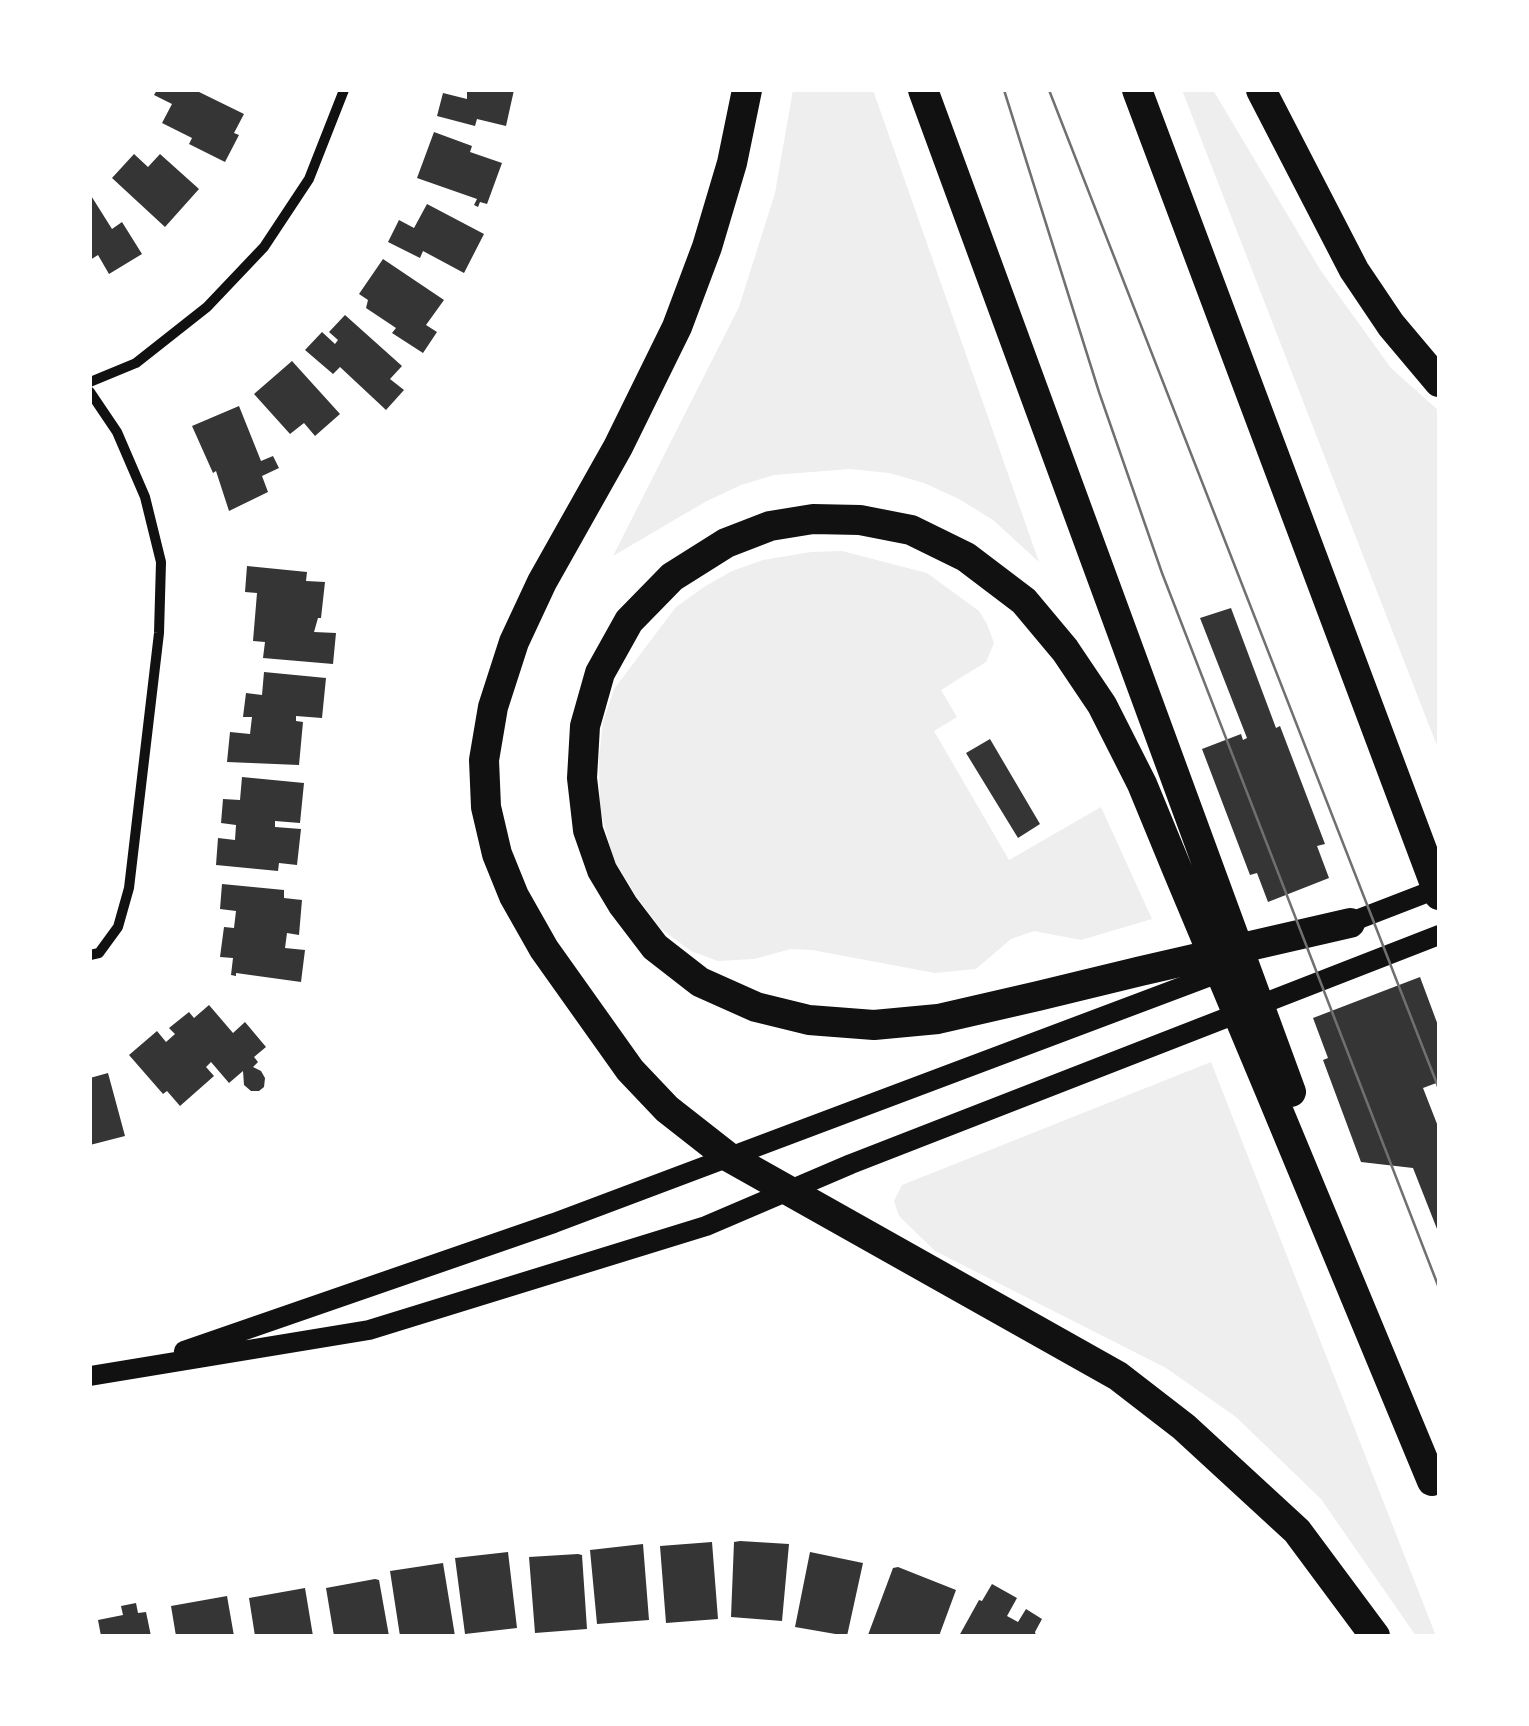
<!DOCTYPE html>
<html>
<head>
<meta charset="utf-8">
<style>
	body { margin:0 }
	#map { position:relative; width:1529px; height:1726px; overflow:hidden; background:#fff; font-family:Karla,sans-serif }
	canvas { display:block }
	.frame { position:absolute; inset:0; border:92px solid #fff; pointer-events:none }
</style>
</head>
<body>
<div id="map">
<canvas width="1529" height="1726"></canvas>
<div class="frame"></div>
</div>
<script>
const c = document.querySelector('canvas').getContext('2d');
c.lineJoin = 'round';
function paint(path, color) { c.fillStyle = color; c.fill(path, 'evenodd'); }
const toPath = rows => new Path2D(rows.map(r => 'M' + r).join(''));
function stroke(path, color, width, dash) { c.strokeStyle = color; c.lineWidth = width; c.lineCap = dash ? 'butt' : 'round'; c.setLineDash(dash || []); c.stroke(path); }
paint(toPath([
	[793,90,873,90,1039,562,993,520,959,499,924,483,889,473,850,469,774,475,741,485,705,502,613,556,739,307,775,193],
	[1182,90,1213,90,1321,271,1391,368,1439,411,1439,751],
	[842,551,927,573,979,611,987,624,994,643,986,662,941,690,957,717,934,731,1009,860,1101,807,1152,919,1081,940,1034,931,1011,939,976,969,935,973,812,950,791,949,754,959,718,961,691,951,661,929,636,896,613,858,600,809,599,758,603,722,614,689,676,607,704,587,732,571,763,560,811,552],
	[1211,1062,1436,1636,1416,1636,1321,1499,1236,1417,1166,1368,935,1251,899,1216,894,1201,902,1185]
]), '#eee');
paint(toPath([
	[157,90,195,90,244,114,234,133,239,135,225,162,189,144,192,138,162,123,172,104,154,95],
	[467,90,514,90,506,126,477,119,475,126,437,116,443,93,467,99],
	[434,132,472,146,470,152,502,163,487,204,480,202,478,207,474,205,477,199,417,178],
	[134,154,148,167,160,154,199,189,165,227,112,178],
	[90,194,112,229,122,222,142,254,109,274,98,255,90,260],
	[427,204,484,234,464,273,423,251,420,258,388,242,399,220,414,228],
	[383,259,444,300,426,325,437,332,423,353,392,333,396,328,366,308,368,300,359,294],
	[345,315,402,366,390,379,404,390,386,410,340,367,333,374,305,350,322,332,335,344,338,340,329,332],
	[292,361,340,414,315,436,304,423,290,434,254,394],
	[239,406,261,461,273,456,279,468,262,476,268,492,229,511,216,471,213,473,192,426],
	[247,566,307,572,306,581,325,582,321,618,318,618,314,632,336,633,333,664,263,658,265,642,253,641,257,593,245,592],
	[1231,608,1276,728,1280,726,1325,844,1317,846,1329,878,1268,902,1257,873,1250,875,1202,749,1241,734,1243,740,1247,738,1200,618],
	[264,672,326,678,322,718,296,716,296,721,303,722,299,765,227,762,230,732,250,734,252,717,243,717,246,693,262,695],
	[990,739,1040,824,1018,838,966,753],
	[242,777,304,783,300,823,275,821,275,827,301,829,297,865,279,863,278,871,216,865,218,838,235,840,236,825,221,823,223,799,240,800],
	[222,884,284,890,284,898,302,900,299,935,287,933,285,948,305,950,301,982,236,973,236,976,231,975,233,958,220,957,224,927,234,928,236,911,220,909],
	[1420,977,1439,1028,1439,1082,1423,1088,1439,1129,1439,1234,1413,1168,1361,1162,1323,1060,1328,1058,1313,1018],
	[209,1005,233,1033,245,1022,266,1047,254,1057,258,1062,253,1067,261,1071,265,1078,264,1087,259,1091,251,1091,244,1085,243,1071,229,1083,211,1062,206,1067,214,1076,180,1106,167,1091,163,1094,129,1055,157,1031,166,1042,175,1034,169,1028,189,1012,194,1018],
	[108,1073,125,1136,90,1145,90,1078],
	[740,1541,789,1544,782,1621,731,1617,734,1542],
	[712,1542,718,1619,666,1623,660,1546],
	[643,1544,649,1620,597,1624,590,1550],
	[508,1552,517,1628,465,1634,455,1558],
	[810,1552,863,1563,847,1636,795,1627],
	[578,1554,582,1555,587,1629,535,1633,529,1557],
	[443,1563,455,1636,400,1636,390,1571],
	[898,1567,956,1590,939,1636,868,1635,893,1568],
	[375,1579,379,1580,389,1636,334,1636,326,1588],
	[992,1584,1017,1598,1007,1616,1018,1622,1026,1609,1042,1619,1035,1632,1036,1636,959,1636,979,1600,982,1601],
	[305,1588,313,1636,255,1636,249,1598],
	[227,1596,234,1636,176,1636,171,1606],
	[136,1603,138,1613,146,1612,151,1636,101,1636,98,1620,123,1615,121,1606]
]), '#353535');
stroke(toPath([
	[90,382,136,363,207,307,264,247,309,179,344,90],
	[90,392,117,432,145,497,161,562,159,633,129,888,118,927,99,953,90,955]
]), '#111', 10);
stroke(toPath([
	[1338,927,1439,888],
	[184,1351,554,1223,1232,968],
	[90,1376,369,1330,706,1226,851,1164,1439,935]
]), '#111', 20);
stroke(toPath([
	[747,90,732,163,707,247,677,327,618,447,542,582,514,642,493,707,484,760,486,807,497,854,514,896,544,949,630,1070,667,1109,727,1156,1118,1376,1184,1427,1297,1531,1375,1636],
	[923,90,1291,1092],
	[1137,90,1439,895],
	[1261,90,1354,270,1391,325,1439,382],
	[1350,923,1141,971,1038,996,938,1019,874,1025,809,1020,756,1007,700,982,655,947,623,905,602,870,588,830,582,778,585,726,600,673,629,621,672,577,726,543,770,526,813,519,860,520,911,530,966,557,1024,601,1065,650,1102,705,1142,784,1177,869,1270,1091,1432,1481]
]), '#111', 30);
stroke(toPath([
	[1004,90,1099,392,1162,573,1439,1288],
	[1049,90,1439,1089]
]), '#707070', 2.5);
</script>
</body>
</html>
